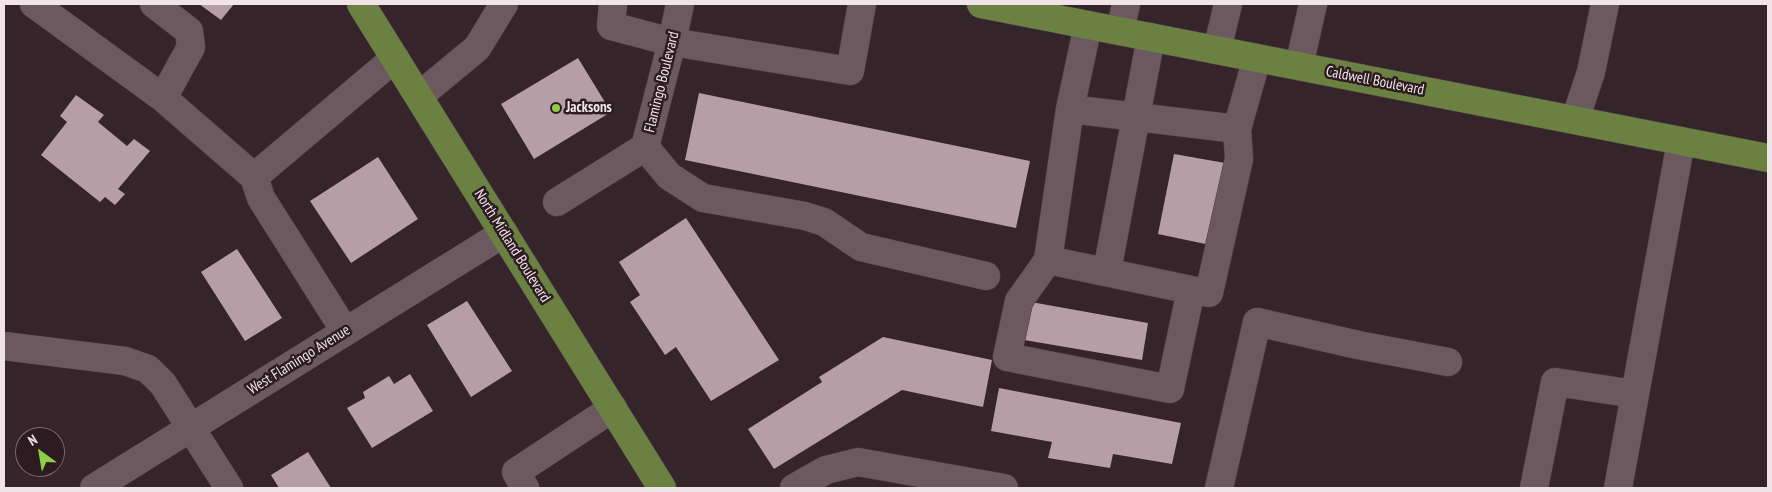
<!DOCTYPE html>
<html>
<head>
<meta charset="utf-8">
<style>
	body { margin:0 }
	#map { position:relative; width:1772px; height:492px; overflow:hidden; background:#36242b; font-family:"PT Sans Narrow",sans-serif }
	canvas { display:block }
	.frame { position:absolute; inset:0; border:5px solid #f0e4e9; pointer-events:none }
	.north { position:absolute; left:15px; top:427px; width:50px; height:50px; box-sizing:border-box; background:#2c1b21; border:1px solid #7a6b71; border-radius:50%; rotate:328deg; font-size:14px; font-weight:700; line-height:20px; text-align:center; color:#f0e4e9 }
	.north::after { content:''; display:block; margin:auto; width:18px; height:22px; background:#8dce44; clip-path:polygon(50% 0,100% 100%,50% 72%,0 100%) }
</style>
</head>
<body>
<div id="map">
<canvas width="1772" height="492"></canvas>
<div class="frame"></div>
<div class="north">N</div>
</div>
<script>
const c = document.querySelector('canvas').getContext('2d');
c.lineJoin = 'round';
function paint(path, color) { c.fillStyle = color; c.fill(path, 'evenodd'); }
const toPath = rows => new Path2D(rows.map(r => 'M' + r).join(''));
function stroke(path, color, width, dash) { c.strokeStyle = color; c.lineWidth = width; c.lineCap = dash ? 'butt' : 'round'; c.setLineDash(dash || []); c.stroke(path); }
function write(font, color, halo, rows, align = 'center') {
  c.font = font + ' "PT Sans Narrow",sans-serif'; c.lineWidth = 5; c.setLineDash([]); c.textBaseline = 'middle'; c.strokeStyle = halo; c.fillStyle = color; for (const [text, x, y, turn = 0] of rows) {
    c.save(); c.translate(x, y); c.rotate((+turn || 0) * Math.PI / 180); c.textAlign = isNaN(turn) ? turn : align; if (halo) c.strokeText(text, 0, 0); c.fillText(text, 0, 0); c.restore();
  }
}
paint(toPath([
	[199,4,234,4,221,20],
	[578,58,611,112,534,159,501,104],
	[699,93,1030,161,1016,228,685,160],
	[76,95,104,115,98,122,127,146,134,139,150,151,118,189,125,194,115,205,105,197,100,202,41,155,67,122,60,116],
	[1174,154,1231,164,1215,246,1158,234],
	[378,157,418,219,351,263,310,201],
	[686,218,779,360,711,401,676,347,665,355,630,302,640,295,619,262],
	[237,249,282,318,245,341,201,272],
	[467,301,512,371,471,397,427,325],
	[1031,302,1148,323,1142,360,1024,340],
	[883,337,992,360,983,407,902,390,774,469,748,429,822,382,819,377],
	[410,374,433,411,372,448,347,408,365,398,363,392,389,376,394,384],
	[999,388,1181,423,1172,464,1113,454,1110,468,1048,458,1052,442,991,431],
	[308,452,331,488,279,488,271,475]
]), '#b59ea6');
const minor = toPath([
	[34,4,163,98,254,177],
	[154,4,189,31,191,47,163,98],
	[613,4,611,26,672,42,850,71,862,4],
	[1088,25,1070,109,1048,260,1191,290,1209,293,1239,159,1237,129,1257,58],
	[1120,31,1126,4],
	[1217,50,1228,4],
	[1299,66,1313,4],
	[419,96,477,48,504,4],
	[1070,109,1237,129],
	[1575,120,1591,72,1605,4],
	[645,147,669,176,703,198,805,216,824,222,861,247,986,276],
	[557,202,645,147,672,42,680,4],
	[1048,260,1019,301,1007,357,1170,389,1191,290],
	[1107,271,1151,37],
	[345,331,261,198,254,177,395,58],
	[4,346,125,361,148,369,163,384,229,488],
	[94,488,504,233],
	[525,488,516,472,613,408],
	[794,488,826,470,858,462,1004,488],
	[1219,488,1257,322,1358,345,1448,362],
	[1534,488,1555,382,1635,394],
	[1618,488,1681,141]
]);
const major = toPath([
	[361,4,662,488],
	[981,4,1768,158]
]);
stroke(minor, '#504147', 29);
stroke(major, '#504147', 29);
stroke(minor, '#6c585f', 28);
stroke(major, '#6b8142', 28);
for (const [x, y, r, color] of [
	[556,108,5,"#8dce44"]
]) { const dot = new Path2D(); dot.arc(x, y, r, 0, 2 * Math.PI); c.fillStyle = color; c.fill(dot); stroke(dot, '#2c1b21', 2); }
write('15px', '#f0e4e9', '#2c1b21', [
	["Caldwell Boulevard",1375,81,11],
	["Flamingo Boulevard",662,82,-76],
	["North Midland Boulevard",512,246,58],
	["West Flamingo Avenue",299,360,-32]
]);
write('bold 15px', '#f0e4e9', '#2c1b21', [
	["Jacksons",566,108]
], 'left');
</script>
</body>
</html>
